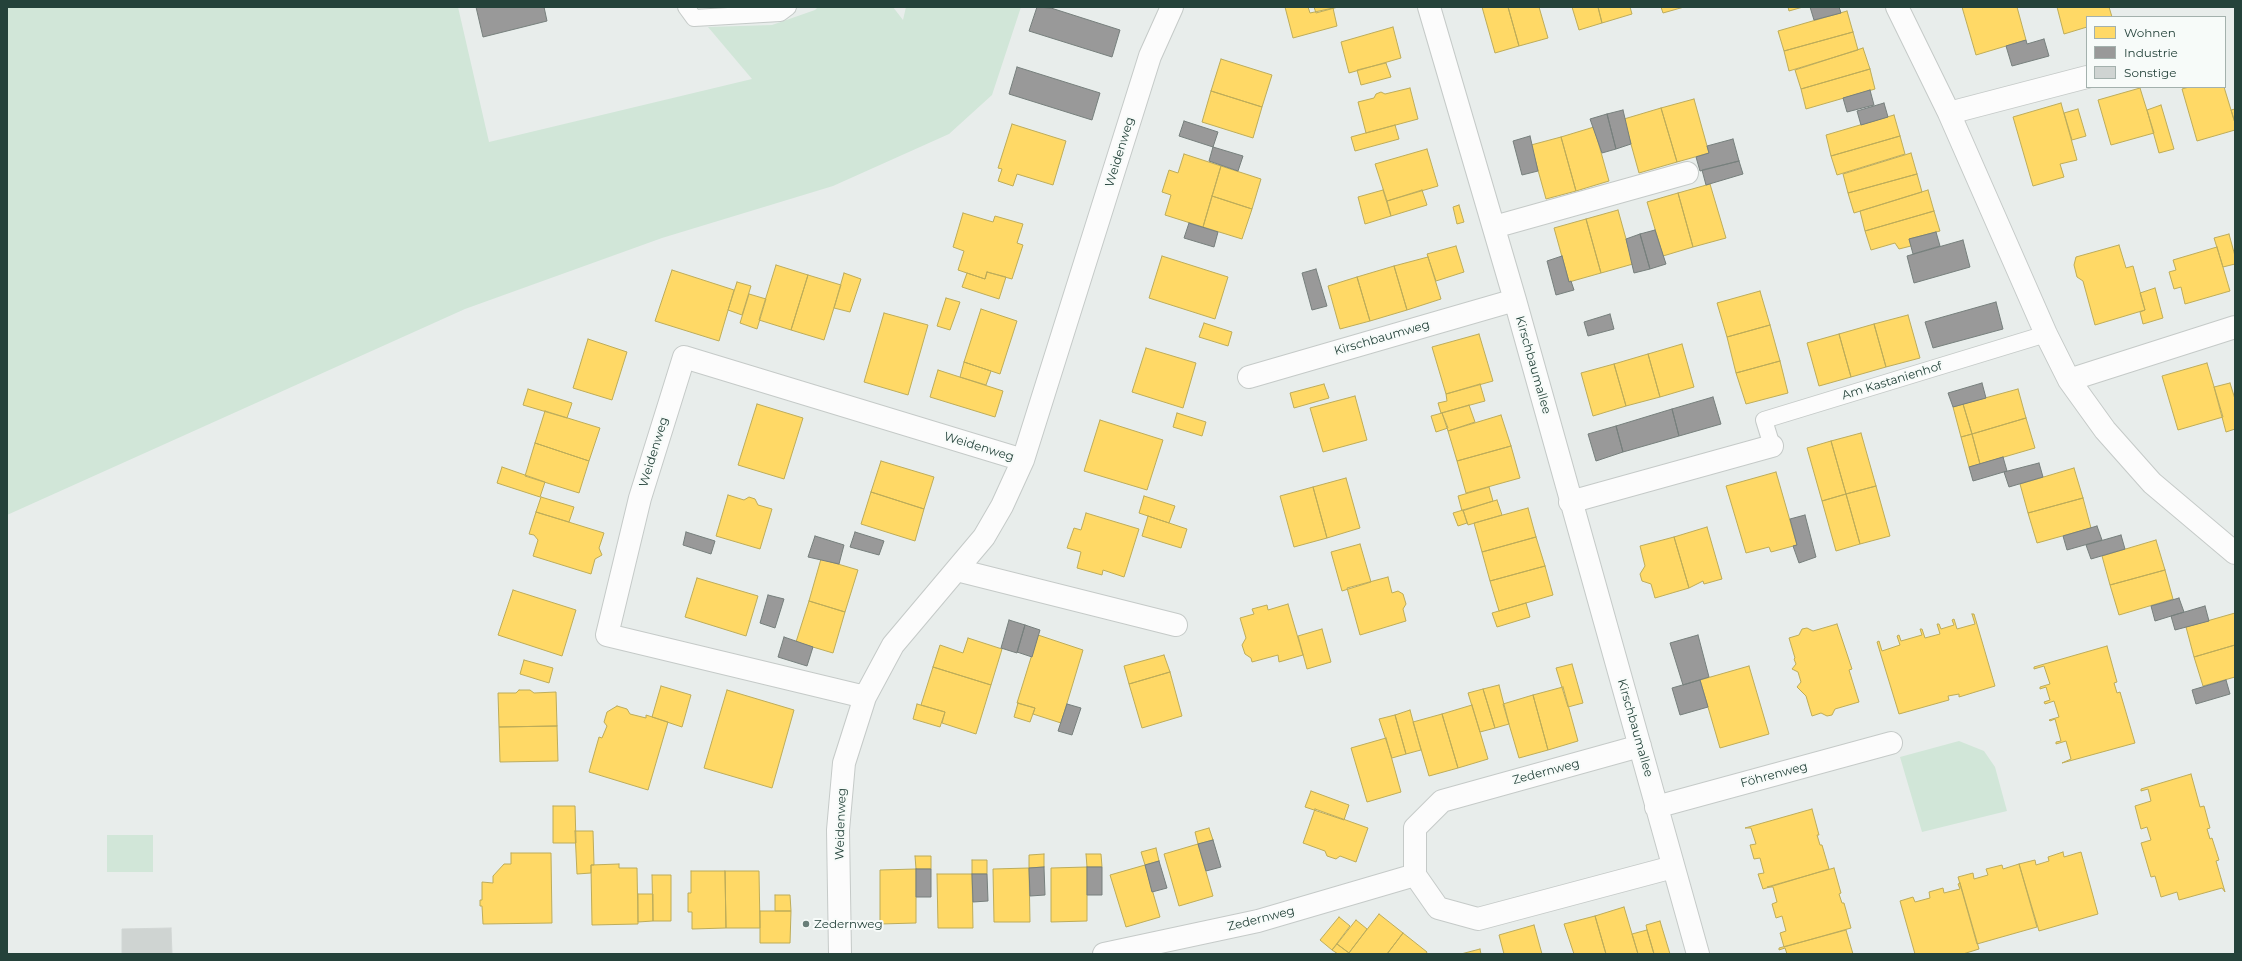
<!DOCTYPE html>
<html>
<head>
<meta charset="utf-8">
<style>
	body { margin:0 }
	#map { position:relative; width:2242px; height:961px; overflow:hidden; background:#e8edeb; font-family:Montserrat,sans-serif }
	canvas { display:block }
	.frame { position:absolute; inset:0; border:8px solid #24423a; pointer-events:none }
	.legend { position:absolute; left:2086px; top:16px; width:140px; height:72px; box-sizing:border-box; background:#f7fbf9; border:1px solid #a3b1ad; margin:0; padding:5px 7px; list-style:none; font-size:12px; color:#24423a }
	.legend li { display:flex; align-items:center; gap:8px; height:20px }
	.legend b { width:20px; border:1px solid #a3b1ad }
</style>
</head>
<body>
<div id="map">
<canvas width="2242" height="961"></canvas>
<div class="frame"></div>
<ul class="legend">
<li><b style="height:11px;background:#ffd966"></b>Wohnen</li>
<li><b style="height:11px;background:#999"></b>Industrie</li>
<li><b style="height:11px;background:#cfd4d2"></b>Sonstige</li>
</ul>
</div>
<script>
const c = document.querySelector('canvas').getContext('2d');
c.lineJoin = 'round';
function paint(path, color) { c.fillStyle = color; c.fill(path, 'evenodd'); }
const toPath = rows => new Path2D(rows.map(r => 'M' + r).join(''));
function stroke(path, color, width, dash) { c.strokeStyle = color; c.lineWidth = width; c.lineCap = dash ? 'butt' : 'round'; c.setLineDash(dash || []); c.stroke(path); }
function write(font, color, halo, rows, align = 'center') {
  c.font = font + ' Montserrat,sans-serif'; c.lineWidth = 4; c.setLineDash([]); c.textBaseline = 'middle'; c.strokeStyle = halo; c.fillStyle = color; for (const [text, x, y, turn = 0] of rows) {
    c.save(); c.translate(x, y); c.rotate((+turn || 0) * Math.PI / 180); c.textAlign = isNaN(turn) ? turn : align; if (halo) c.strokeText(text, 0, 0); c.fillText(text, 0, 0); c.restore();
  }
}
paint(toPath([
	[7,7,458,7,489,142,752,79,708,27,772,25,815,10,818,7,893,7,903,20,906,7,1021,7,992,95,949,134,833,186,662,238,465,309,7,515],
	[1959,741,1984,751,1995,767,2007,811,1922,832,1900,757],
	[107,835,153,835,153,872,107,872]
]), '#d1e6d8');
const homes = toPath([
	[1285,7,1308,7,1310,13,1333,8,1337,26,1293,38,1285,7],
	[1314,7,1338,7,1316,13,1314,7],
	[1482,7,1508,7,1519,46,1495,53,1482,7],
	[1508,7,1539,7,1548,38,1519,46,1508,7],
	[1572,7,1598,7,1602,23,1579,30,1572,7],
	[1598,7,1630,7,1632,14,1602,23,1598,7],
	[1661,7,1684,7,1663,13,1661,7],
	[1788,7,1803,7,1789,11,1788,7],
	[1962,7,2017,7,2026,40,1976,55,1962,7],
	[2057,7,2109,7,2112,17,2087,17,2087,27,2064,34,2057,7],
	[1847,11,1853,32,1784,51,1778,31,1847,11],
	[1393,27,1401,58,1349,73,1341,42,1393,27],
	[1853,32,1858,50,1789,71,1784,51,1853,32],
	[1863,48,1870,69,1801,89,1795,70,1863,48],
	[1221,59,1272,75,1262,107,1211,91,1221,59],
	[1386,63,1391,77,1361,85,1357,70,1386,63],
	[1870,69,1875,89,1806,109,1801,89,1870,69],
	[2189,87,2224,87,2235,123,2235,130,2197,141,2182,89,2189,87],
	[1410,88,1418,119,1366,133,1358,102,1374,98,1376,94,1381,92,1385,94,1410,88],
	[2140,88,2154,133,2111,145,2098,100,2140,88],
	[1211,91,1262,107,1253,138,1202,122,1211,91],
	[1694,99,1709,153,1677,162,1661,108,1694,99],
	[2061,103,2077,160,2060,164,2064,177,2033,186,2013,117,2061,103],
	[2161,105,2174,149,2159,153,2147,110,2161,105],
	[1661,108,1677,162,1639,173,1624,119,1661,108],
	[2078,109,2086,136,2072,140,2064,113,2078,109],
	[2235,109,2235,123,2231,110,2235,109],
	[1894,115,1900,136,1831,156,1826,135,1894,115],
	[1012,124,1066,141,1053,185,1017,174,1013,186,998,181,1002,169,998,168,1012,124],
	[1395,125,1399,139,1355,151,1351,137,1395,125],
	[1594,127,1609,181,1576,191,1561,137,1594,127],
	[1900,136,1905,154,1837,175,1831,156,1900,136],
	[1561,137,1576,191,1546,199,1531,145,1561,137],
	[1427,149,1438,186,1387,201,1375,164,1427,149],
	[1911,153,1917,174,1848,193,1843,174,1911,153],
	[1184,154,1221,166,1203,227,1165,215,1171,195,1162,192,1169,170,1178,173,1184,154],
	[1221,166,1261,179,1252,209,1212,196,1221,166],
	[1917,174,1922,192,1854,213,1848,193,1917,174],
	[1710,184,1726,238,1693,247,1678,193,1710,184],
	[1383,190,1391,216,1365,224,1358,197,1383,190],
	[1422,190,1427,205,1391,216,1387,201,1422,190],
	[1928,190,1934,211,1865,231,1860,211,1928,190],
	[1678,193,1693,247,1663,256,1647,202,1678,193],
	[1212,196,1252,209,1242,239,1203,227,1212,196],
	[1459,205,1464,222,1457,224,1453,207,1459,205],
	[1618,210,1633,264,1601,273,1586,219,1618,210],
	[1934,211,1940,231,1909,239,1911,246,1899,249,1895,243,1871,250,1865,231,1934,211],
	[963,213,993,222,995,216,1023,224,1017,243,1023,245,1012,279,987,272,985,279,958,270,964,251,953,247,963,213],
	[1586,219,1601,273,1569,282,1554,228,1586,219],
	[2229,234,2235,256,2235,264,2223,267,2214,238,2229,234],
	[2119,245,2126,268,2133,266,2145,310,2095,325,2083,281,2077,277,2074,265,2076,257,2119,245],
	[1456,246,1464,272,1436,281,1427,254,1456,246],
	[2217,247,2230,291,2185,304,2181,287,2174,289,2169,272,2176,270,2173,260,2217,247],
	[1162,256,1228,277,1215,319,1149,298,1162,256],
	[1428,257,1441,299,1407,310,1394,266,1428,257],
	[776,265,808,275,791,330,759,320,776,265],
	[1394,266,1407,310,1370,321,1357,277,1394,266],
	[672,270,734,290,719,341,655,321,672,270],
	[987,272,1006,277,999,299,962,287,967,273,985,279,987,272],
	[844,273,861,279,850,312,834,308,844,273],
	[808,275,841,285,824,340,791,330,808,275],
	[1357,277,1370,321,1340,329,1328,286,1357,277],
	[737,282,751,286,742,315,728,310,737,282],
	[2155,288,2163,318,2143,324,2140,312,2145,310,2140,293,2155,288],
	[1760,291,1770,325,1727,337,1717,303,1760,291],
	[749,294,766,299,757,329,740,323,749,294],
	[946,298,960,302,950,330,937,326,946,298],
	[981,309,1017,321,1000,374,964,362,981,309],
	[884,313,928,325,908,395,864,382,884,313],
	[1908,315,1920,358,1886,367,1874,324,1908,315],
	[1204,323,1232,332,1228,346,1199,337,1204,323],
	[1874,324,1886,367,1851,377,1839,334,1874,324],
	[1770,325,1780,361,1736,373,1727,337,1770,325],
	[1479,334,1493,381,1446,394,1432,347,1479,334],
	[1839,334,1851,377,1819,386,1807,343,1839,334],
	[588,339,627,352,612,400,573,388,588,339],
	[1682,344,1694,387,1660,397,1648,354,1682,344],
	[1146,348,1196,363,1183,408,1132,392,1146,348],
	[1648,354,1660,397,1626,406,1614,364,1648,354],
	[1780,361,1788,393,1746,404,1736,373,1780,361],
	[964,362,991,371,986,385,960,377,964,362],
	[2207,363,2223,417,2178,430,2162,376,2207,363],
	[1614,364,1626,406,1593,416,1581,373,1614,364],
	[938,370,1003,391,995,417,930,397,938,370],
	[2230,383,2235,399,2235,429,2226,432,2214,387,2230,383],
	[1324,384,1329,398,1294,408,1290,393,1324,384],
	[1480,384,1485,401,1441,413,1438,403,1447,401,1446,394,1480,384],
	[528,389,572,403,567,418,523,405,528,389],
	[2018,389,2026,418,1972,434,1963,404,2018,389],
	[1355,396,1367,440,1323,452,1310,408,1355,396],
	[757,404,803,418,784,479,738,465,757,404],
	[1963,404,1972,434,1961,437,1953,407,1963,404],
	[1469,405,1475,422,1448,431,1442,413,1469,405],
	[545,411,600,428,589,461,535,443,545,411],
	[1177,413,1206,422,1202,436,1173,427,1177,413],
	[1442,413,1448,428,1436,432,1431,416,1442,413],
	[1501,415,1511,446,1457,461,1448,431,1501,415],
	[2026,418,2035,448,1980,464,1972,434,2026,418],
	[1100,420,1163,440,1147,490,1084,471,1100,420],
	[1861,433,1876,486,1846,494,1831,441,1861,433],
	[1972,434,1980,464,1969,467,1961,437,1972,434],
	[1831,441,1846,494,1822,501,1807,448,1831,441],
	[535,443,589,461,579,493,525,476,535,443],
	[1511,446,1520,478,1466,493,1457,461,1511,446],
	[881,461,934,477,924,509,871,492,881,461],
	[502,467,545,482,540,497,497,483,502,467],
	[2074,468,2083,498,2028,513,2020,484,2074,468],
	[1776,472,1797,545,1771,552,1769,547,1746,553,1726,486,1776,472],
	[1346,478,1360,528,1327,538,1313,487,1346,478],
	[1876,486,1890,536,1860,544,1846,494,1876,486],
	[1313,487,1327,538,1294,547,1280,496,1313,487],
	[1489,487,1493,501,1462,511,1458,496,1489,487],
	[871,492,924,509,915,541,861,524,871,492],
	[1846,494,1860,544,1836,551,1822,501,1846,494],
	[728,495,744,500,749,497,755,499,758,505,772,509,760,549,716,536,728,495],
	[1144,496,1175,506,1169,523,1139,513,1144,496],
	[541,497,574,507,569,522,536,512,541,497],
	[2083,498,2091,528,2037,543,2028,513,2083,498],
	[1497,500,1502,515,1468,525,1463,510,1497,500],
	[1528,508,1536,537,1482,552,1474,523,1528,508],
	[1463,510,1467,523,1458,526,1453,513,1463,510],
	[536,512,604,533,599,548,602,555,595,559,591,574,533,556,538,540,534,535,529,534,536,512],
	[1086,513,1139,529,1124,577,1103,570,1102,575,1077,568,1081,552,1067,548,1074,528,1081,530,1086,513],
	[1148,516,1187,529,1181,548,1142,536,1148,516],
	[1707,527,1722,579,1704,584,1703,581,1689,588,1674,537,1707,527],
	[1536,537,1545,566,1490,581,1482,552,1536,537],
	[1674,537,1689,588,1655,598,1651,584,1642,581,1640,574,1645,566,1640,546,1674,537],
	[2156,540,2165,570,2110,585,2102,556,2156,540],
	[1360,544,1371,582,1342,591,1331,552,1360,544],
	[821,559,858,570,845,612,809,601,821,559],
	[1545,566,1553,595,1499,611,1490,581,1545,566],
	[2165,570,2173,599,2119,615,2110,585,2165,570],
	[1388,577,1392,593,1398,591,1403,594,1406,604,1403,609,1406,621,1360,635,1347,588,1388,577],
	[697,578,758,596,746,636,685,617,697,578],
	[513,590,576,610,562,656,498,635,513,590],
	[809,601,845,612,833,653,796,642,809,601],
	[1526,603,1530,617,1497,627,1492,613,1526,603],
	[1288,604,1303,655,1279,662,1278,655,1252,662,1251,658,1245,654,1242,645,1246,638,1240,618,1254,614,1252,609,1267,605,1268,610,1288,604],
	[2235,613,2235,645,2194,657,2186,627,2235,613],
	[1972,614,1974,614,1995,686,1959,697,1959,694,1948,696,1949,700,1899,714,1877,642,1879,641,1882,651,1900,645,1897,636,1899,635,1901,641,1922,635,1920,629,1922,629,1925,638,1940,634,1937,624,1939,624,1941,629,1954,625,1952,620,1954,619,1957,629,1975,624,1972,614],
	[1837,624,1852,669,1849,670,1859,702,1835,709,1832,715,1827,716,1821,713,1812,716,1806,696,1797,687,1801,682,1798,672,1792,669,1796,664,1794,659,1795,658,1789,638,1799,635,1802,629,1807,628,1813,631,1837,624],
	[1322,629,1331,662,1307,669,1298,636,1322,629],
	[1038,635,1083,650,1061,723,1033,714,1035,708,1017,703,1038,635],
	[968,638,1002,649,991,685,933,667,940,645,963,653,968,638],
	[2235,645,2235,677,2203,686,2194,657,2235,645],
	[2107,646,2117,682,2114,683,2117,693,2120,692,2135,743,2062,763,2071,759,2066,741,2056,744,2056,742,2061,741,2055,719,2050,721,2049,720,2059,717,2054,701,2045,704,2044,702,2050,700,2046,687,2040,689,2040,687,2050,684,2044,666,2034,669,2034,667,2107,646],
	[1164,655,1170,672,1129,684,1124,666,1164,655],
	[524,660,553,668,549,683,520,674,524,660],
	[1572,664,1583,703,1568,707,1556,668,1572,664],
	[1749,666,1769,734,1720,748,1700,680,1749,666],
	[933,667,991,685,976,734,942,723,945,712,921,705,933,667],
	[1170,672,1182,716,1142,728,1129,684,1170,672],
	[1499,685,1509,724,1495,728,1483,689,1499,685],
	[661,686,691,695,682,727,652,717,661,686],
	[1563,687,1578,741,1548,750,1533,695,1563,687],
	[1483,689,1495,728,1480,732,1468,693,1483,689],
	[519,690,530,690,534,693,556,692,557,726,499,727,498,693,516,693,519,690],
	[727,690,794,710,772,788,704,768,727,690],
	[1533,695,1548,750,1519,758,1503,704,1533,695],
	[1018,703,1035,708,1030,722,1014,717,1018,703],
	[917,704,945,712,940,727,913,719,917,704],
	[1472,705,1488,759,1458,768,1442,714,1472,705],
	[617,706,627,709,630,714,646,718,646,715,668,722,648,790,589,772,599,737,602,738,607,726,604,722,607,712,617,706],
	[1410,710,1421,750,1406,754,1395,715,1410,710],
	[1442,714,1458,768,1429,776,1413,722,1442,714],
	[1395,715,1406,754,1392,758,1379,719,1395,715],
	[557,726,558,761,500,762,499,727,557,726],
	[1386,738,1401,792,1367,802,1351,748,1386,738],
	[2191,774,2200,807,2204,806,2210,828,2207,829,2210,839,2212,838,2219,860,2216,861,2225,892,2222,888,2179,900,2177,892,2161,897,2155,876,2151,877,2141,843,2151,840,2147,827,2141,829,2135,806,2151,801,2148,789,2141,791,2141,789,2191,774],
	[1311,791,1349,805,1344,820,1305,807,1311,791],
	[553,806,575,806,576,843,553,843,553,806],
	[1315,809,1368,828,1356,862,1340,856,1336,859,1327,856,1325,851,1303,843,1315,809],
	[1812,809,1819,835,1817,835,1820,845,1822,845,1829,869,1763,889,1758,874,1764,873,1760,858,1754,859,1750,845,1756,844,1751,828,1745,828,1812,809],
	[1209,828,1213,840,1198,844,1195,832,1209,828],
	[575,831,593,831,594,865,591,865,591,873,577,874,575,831],
	[1198,844,1213,896,1179,906,1164,854,1198,844],
	[1156,848,1159,861,1145,865,1141,852,1156,848],
	[2063,852,2064,857,2081,852,2098,914,2039,931,2019,864,2035,860,2036,865,2049,861,2048,857,2063,852],
	[511,853,551,853,552,923,483,924,482,906,480,906,480,900,482,900,482,882,493,883,493,876,504,864,511,864,511,853],
	[1044,854,1044,867,1029,868,1029,855,1044,854],
	[1086,854,1101,854,1102,867,1087,867,1086,854],
	[915,856,931,856,931,869,916,869,915,856],
	[972,860,987,860,987,874,972,874,972,860],
	[619,864,619,868,637,868,638,924,592,925,591,865,619,864],
	[2019,864,2037,927,1977,944,1958,877,1973,873,1974,879,1988,875,1986,869,2002,865,2003,869,2019,864],
	[1145,865,1160,917,1126,927,1110,875,1145,865],
	[1087,867,1087,921,1051,922,1051,868,1087,867],
	[1029,868,1030,922,994,922,993,869,1029,868],
	[1834,868,1841,893,1839,894,1842,903,1844,903,1851,928,1784,947,1780,933,1786,931,1782,916,1776,918,1772,904,1777,902,1773,887,1767,887,1834,868],
	[916,869,916,923,880,924,880,870,916,869],
	[691,871,725,871,726,928,692,929,692,912,688,912,688,893,691,893,691,871],
	[725,871,759,871,760,928,726,928,725,871],
	[937,874,972,874,973,928,938,928,937,874],
	[652,875,671,875,671,921,653,921,652,875],
	[1960,883,1979,949,1963,954,1915,954,1900,901,1913,897,1915,902,1930,898,1929,892,1943,888,1944,893,1960,889,1958,884,1960,883],
	[638,894,653,894,653,921,638,922,638,894],
	[775,895,790,895,791,911,775,911,775,895],
	[1624,907,1638,954,1606,954,1595,916,1624,907],
	[760,911,791,911,790,943,760,943,760,911],
	[1379,914,1403,933,1387,954,1348,954,1379,914],
	[1595,916,1606,954,1574,954,1564,924,1595,916],
	[1339,917,1350,926,1332,950,1320,940,1339,917],
	[1356,920,1367,929,1349,953,1337,944,1356,920],
	[1660,921,1670,954,1654,954,1647,930,1646,925,1660,921],
	[1534,925,1542,954,1504,954,1499,935,1534,925],
	[1647,930,1654,954,1638,954,1632,934,1647,930],
	[1846,930,1853,954,1787,954,1785,948,1779,950,1779,948,1846,930],
	[1403,933,1427,952,1426,954,1387,954,1403,933],
	[1337,944,1349,953,1348,954,1338,954,1332,950,1337,944],
	[1480,949,1481,954,1461,954,1480,949]
]);
paint(homes, '#ffd966');
stroke(homes, '#bdac59', 1);
const industry = toPath([
	[476,7,544,7,547,21,483,37,476,7],
	[1037,7,1051,8,1120,30,1112,57,1029,31,1037,7],
	[1810,7,1839,7,1841,13,1814,20,1810,7],
	[2044,39,2049,56,2012,66,2006,46,2026,40,2027,44,2044,39],
	[1017,67,1100,93,1092,120,1009,94,1017,67],
	[1870,90,1874,105,1847,112,1843,98,1870,90],
	[1884,103,1888,117,1861,125,1857,111,1884,103],
	[1623,110,1631,144,1616,149,1607,114,1623,110],
	[1607,114,1616,149,1602,153,1590,119,1607,114],
	[1184,121,1218,132,1213,147,1179,136,1184,121],
	[1530,136,1538,171,1522,175,1513,141,1530,136],
	[1733,139,1739,161,1700,171,1696,157,1709,153,1707,146,1733,139],
	[1213,147,1243,156,1238,171,1209,161,1213,147],
	[1739,161,1743,174,1706,185,1702,170,1739,161],
	[1189,223,1218,232,1214,247,1184,238,1189,223],
	[1655,230,1666,264,1650,269,1640,234,1655,230],
	[1936,232,1940,246,1913,254,1909,239,1936,232],
	[1640,234,1650,269,1634,273,1626,239,1640,234],
	[1963,240,1970,267,1914,283,1907,256,1963,240],
	[1562,256,1569,282,1571,281,1574,290,1556,295,1547,261,1562,256],
	[1316,269,1327,306,1312,310,1302,273,1316,269],
	[1996,302,2003,329,1933,348,1925,322,1996,302],
	[1610,314,1614,329,1588,336,1584,322,1610,314],
	[1982,383,1986,398,1953,407,1948,393,1982,383],
	[1713,397,1721,424,1679,436,1672,409,1713,397],
	[1672,409,1679,436,1623,452,1616,426,1672,409],
	[1616,426,1623,452,1596,461,1588,434,1616,426],
	[2003,457,2007,471,1973,481,1969,467,2003,457],
	[2039,463,2043,477,2009,487,2004,472,2039,463],
	[1805,515,1816,557,1799,563,1793,546,1797,545,1790,519,1805,515],
	[2097,526,2102,540,2067,550,2063,536,2097,526],
	[686,532,715,541,711,554,683,545,686,532],
	[855,532,884,541,879,555,850,547,855,532],
	[2121,535,2125,549,2091,559,2086,545,2121,535],
	[815,536,844,545,839,564,808,557,815,536],
	[768,595,784,599,775,628,760,623,768,595],
	[2179,598,2184,612,2155,621,2151,606,2179,598],
	[2205,606,2209,621,2175,630,2171,616,2205,606],
	[1009,620,1025,625,1017,653,1001,648,1009,620],
	[1025,625,1040,630,1032,657,1017,652,1025,625],
	[1698,635,1709,677,1683,685,1670,643,1698,635],
	[784,637,813,647,807,666,778,657,784,637],
	[1700,680,1708,707,1680,715,1672,688,1700,680],
	[2226,680,2230,694,2196,704,2192,690,2226,680],
	[1067,704,1081,708,1072,735,1058,731,1067,704],
	[1213,840,1221,867,1206,871,1198,844,1213,840],
	[1159,861,1167,888,1152,892,1145,865,1159,861],
	[1044,867,1045,895,1030,896,1029,868,1044,867],
	[1087,867,1102,867,1102,895,1087,895,1087,867],
	[916,869,931,869,931,897,916,897,916,869],
	[972,874,987,874,988,901,973,902,972,874]
]);
paint(industry, '#999');
stroke(industry, '#767f7c', 1);
const building = toPath([
	[171,928,172,954,122,954,122,929,171,928]
]);
paint(building, '#cfd4d2');
stroke(building, '#d1d6d4', 1);
const service = toPath([
	[686,7,694,18,780,13,788,7],
	[1772,446,1764,420,2046,334]
]);
const minor = toPath([
	[1429,7,1515,300,1698,954],
	[1897,7,1949,113,2046,334,2069,380,2105,430,2152,483,2235,553],
	[1949,113,2087,77],
	[1494,227,1687,173],
	[1249,377,1515,300],
	[2069,380,2235,327],
	[1570,502,1772,446],
	[957,570,1176,625],
	[865,697,607,635,640,498,684,357,1023,460],
	[1640,746,1442,801,1415,828,1415,875,1438,908,1478,919,1673,867],
	[1656,807,1891,743],
	[840,954,838,830,844,763,865,697,893,645,984,537,1002,506,1023,460,1150,56,1172,7],
	[1104,954,1258,921,1415,875]
]);
stroke(service, '#c5cac8', 18);
stroke(minor, '#c5cac8', 24);
stroke(service, '#fcfcfc', 16);
stroke(minor, '#fcfcfc', 22);
for (const [x, y, r, color] of [
	[806,924,4,"#697e78"]
]) { const dot = new Path2D(); dot.arc(x, y, r, 0, 2 * Math.PI); c.fillStyle = color; c.fill(dot); stroke(dot, '#f7fbf9', 1.5); }
write('12px', '#24423a', '#f7fbf9', [
	["Weidenweg",1120,152,-73],
	["Kirschbaumweg",1382,338,-16],
	["Kirschbaumallee",1533,365,74],
	["Am Kastanienhof",1892,381,-17],
	["Weidenweg",979,447,17],
	["Weidenweg",654,452,-73],
	["Kirschbaumallee",1635,728,74],
	["Zedernweg",1546,772,-15],
	["Föhrenweg",1774,775,-15],
	["Weidenweg",841,824,-88],
	["Zedernweg",1261,919,-14]
]);
write('12px', '#24423a', '#f7fbf9', [
	["Zedernweg",814,924]
], 'left');
</script>
</body>
</html>
